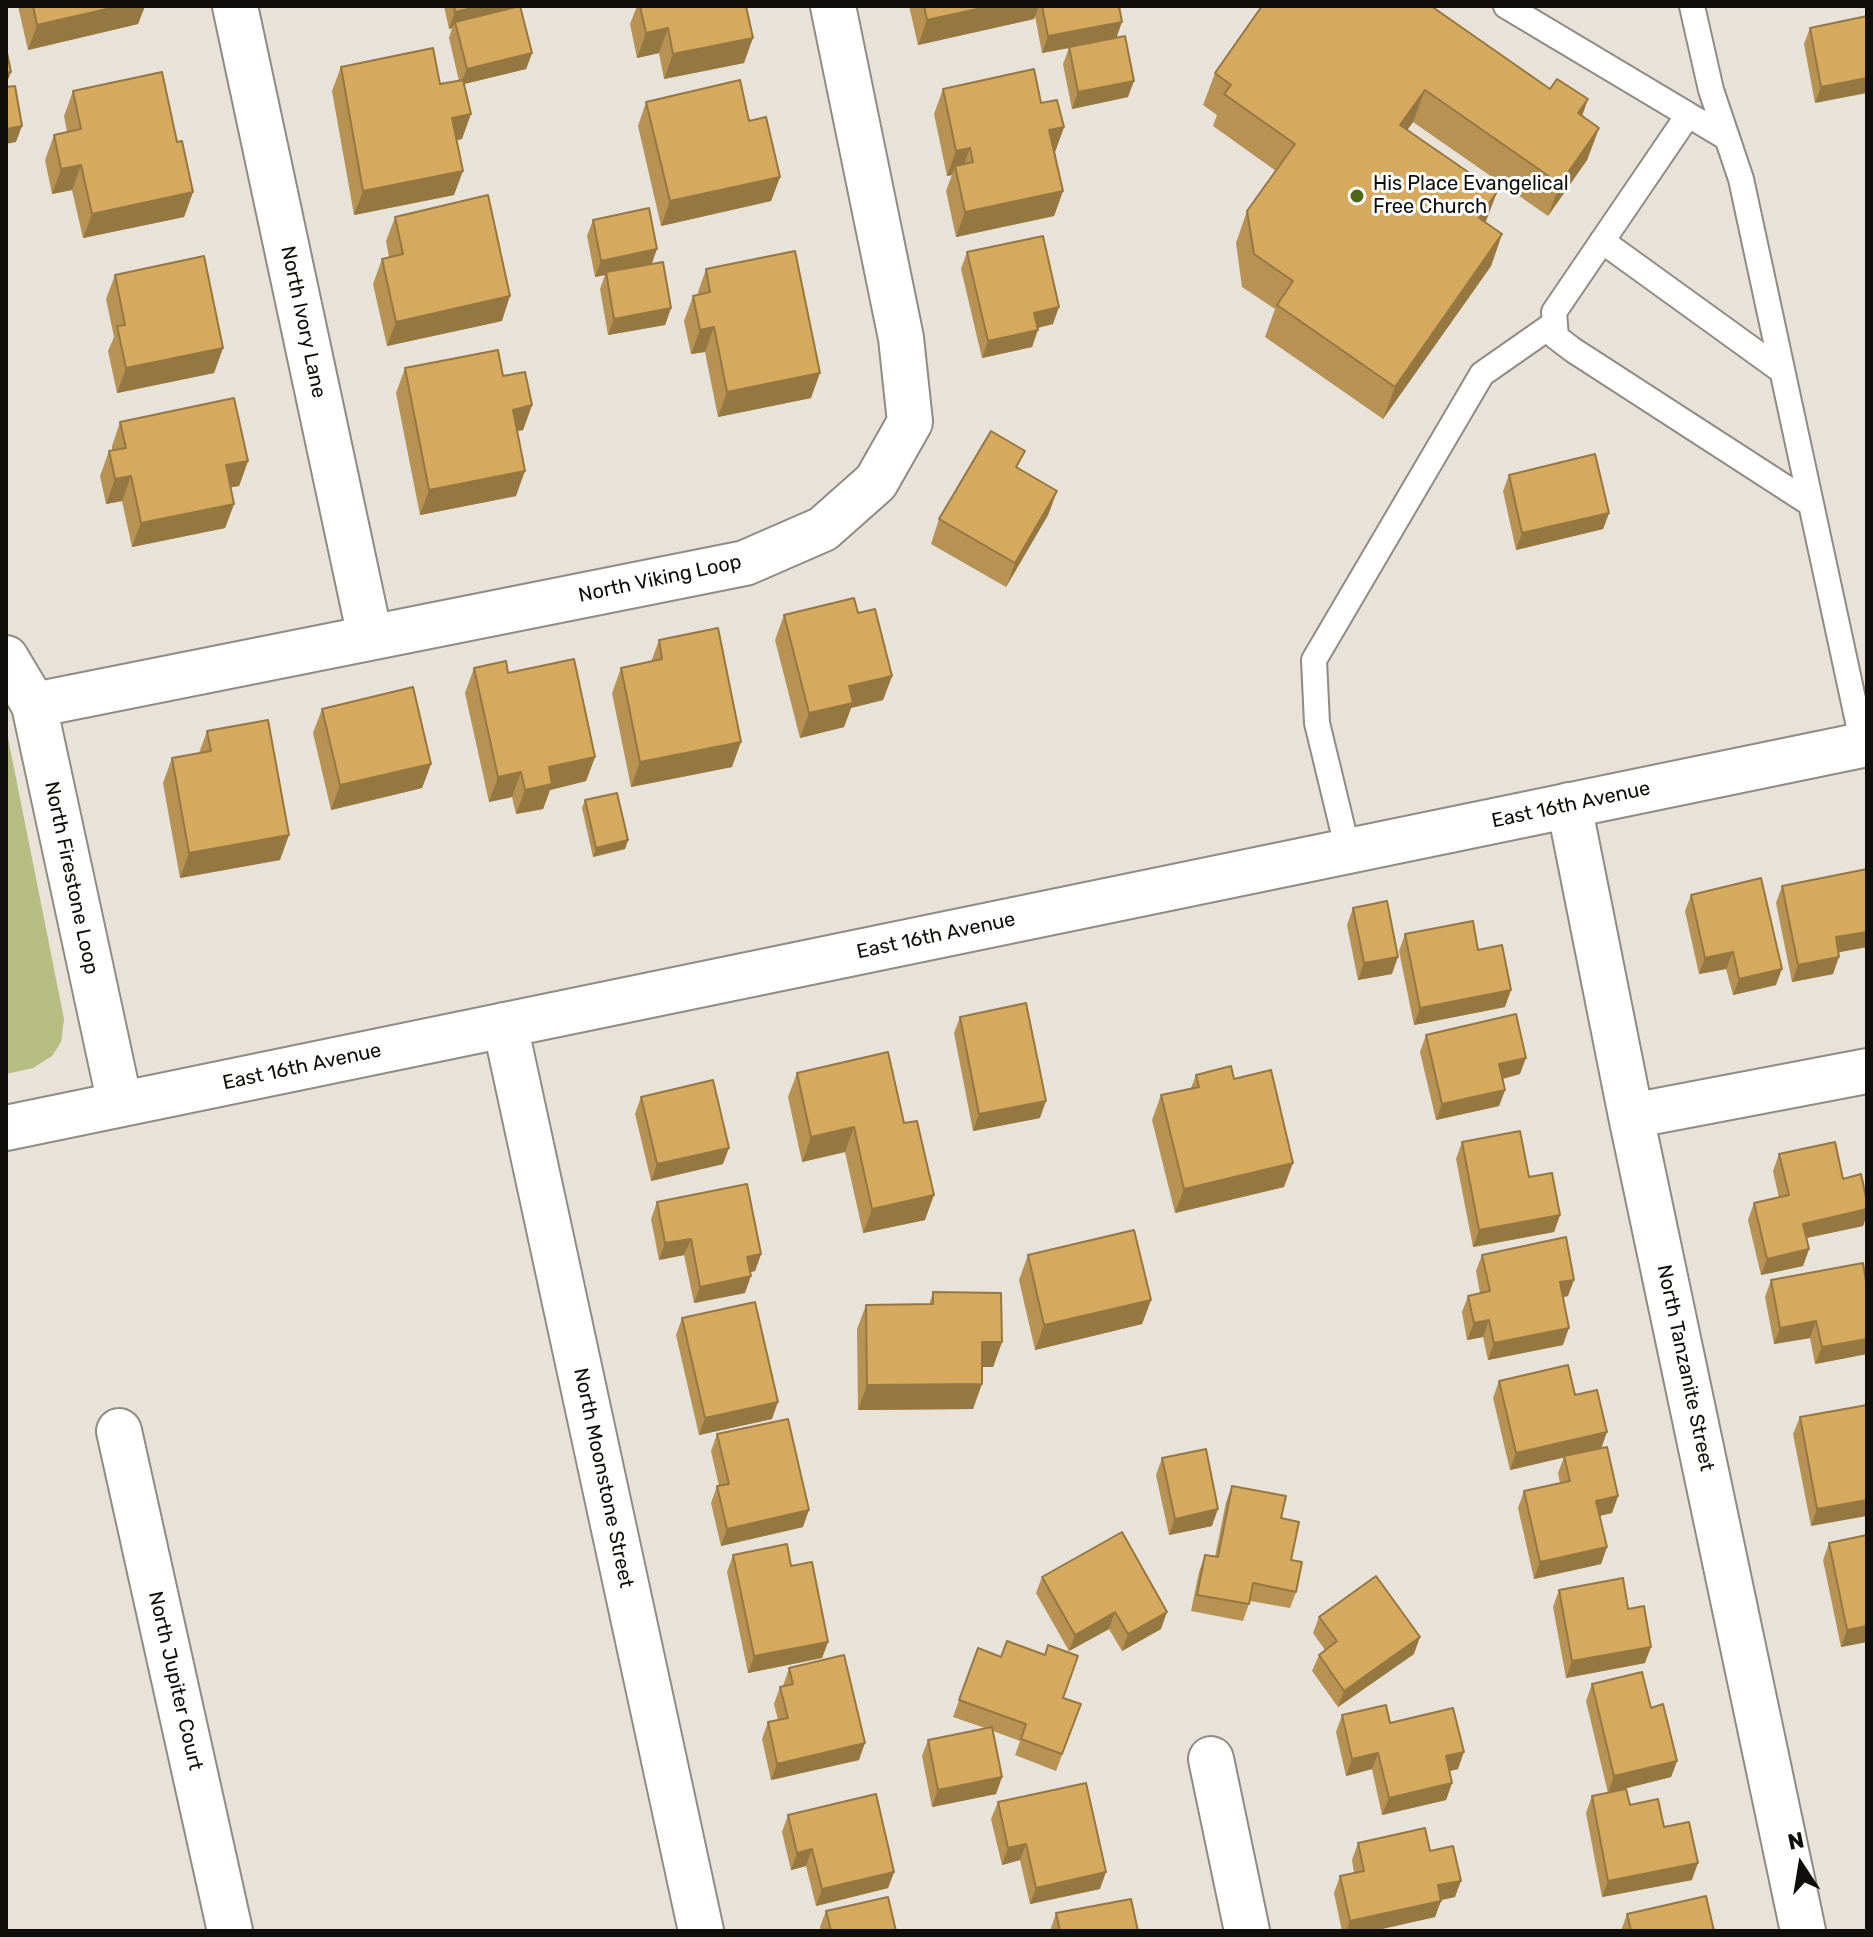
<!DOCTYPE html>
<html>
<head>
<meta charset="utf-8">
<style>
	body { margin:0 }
	#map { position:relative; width:1873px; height:1937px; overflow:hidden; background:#e8e2d9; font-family:Rubik,sans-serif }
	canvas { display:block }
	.frame { position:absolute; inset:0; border:8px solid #100e0b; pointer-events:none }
	.north { position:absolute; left:1761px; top:1825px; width:80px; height:80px; -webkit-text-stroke:6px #fff; paint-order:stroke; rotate:348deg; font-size:22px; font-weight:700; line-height:32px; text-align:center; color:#100e0b }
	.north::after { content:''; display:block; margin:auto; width:28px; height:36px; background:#100e0b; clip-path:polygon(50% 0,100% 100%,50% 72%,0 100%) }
</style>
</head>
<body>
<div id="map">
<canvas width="1873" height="1937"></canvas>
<div class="frame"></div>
<div class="north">N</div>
</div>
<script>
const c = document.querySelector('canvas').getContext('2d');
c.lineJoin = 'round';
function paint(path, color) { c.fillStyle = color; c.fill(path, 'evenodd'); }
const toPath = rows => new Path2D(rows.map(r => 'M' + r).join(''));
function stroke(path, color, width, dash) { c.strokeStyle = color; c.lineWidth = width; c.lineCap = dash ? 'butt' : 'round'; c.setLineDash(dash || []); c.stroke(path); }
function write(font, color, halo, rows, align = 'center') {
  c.font = font + ' Rubik,sans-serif'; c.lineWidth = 6; c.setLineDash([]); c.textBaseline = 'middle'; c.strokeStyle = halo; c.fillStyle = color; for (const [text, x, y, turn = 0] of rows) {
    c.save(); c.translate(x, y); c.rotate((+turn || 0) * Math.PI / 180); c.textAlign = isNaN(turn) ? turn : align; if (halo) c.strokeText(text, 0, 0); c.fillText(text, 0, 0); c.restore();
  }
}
paint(toPath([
	[6,728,64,1019,61,1042,52,1056,33,1068,6,1074]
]), '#b5bd83');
const service = toPath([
	[1506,6,1727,138],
	[1692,6,1711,90,1741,179,1863,745],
	[1688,115,1554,312,1556,337,1573,350,1811,504],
	[1602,241,1782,371],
	[1348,851,1317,723,1314,660,1482,374,1555,323]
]);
const minor = toPath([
	[235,6,370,637],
	[6,658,34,705,120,1104],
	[34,705,745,563,823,529,876,482,910,422,901,338,833,6],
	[1569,805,1631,1116,1803,1931],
	[505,1025,701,1931],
	[1631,1116,1867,1071],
	[119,1431,230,1931],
	[1211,1759,1247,1931]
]);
const tertiary = toPath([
	[6,1128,1867,744]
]);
stroke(service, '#908b83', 28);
stroke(minor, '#908b83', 48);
stroke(tertiary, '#908b83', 48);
stroke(service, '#fff', 24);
stroke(minor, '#fff', 44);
stroke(tertiary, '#fff', 44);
paint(toPath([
	[18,6,145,6,138,24,28,50],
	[444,6,518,6,532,53,526,69,464,84,462,139,457,140,454,195,354,215,332,91,341,67,440,84,459,81,449,38,452,28,449,29],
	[637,6,746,6,744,63,664,79,659,53,637,58,630,24],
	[909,6,1119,6,1116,38,1128,97,1072,109,1063,64,1069,48,1042,53,1035,16,1034,19,918,45],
	[1867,16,1815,103,1804,44,1810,28],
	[1215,73,1550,89,1588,99,1582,116,1599,128,1587,160,1548,216,1413,122,1407,130,1486,223,1502,234,1491,266,1383,419,1265,337,1275,309,1242,287,1236,243,1247,211,1276,171,1213,126,1217,115,1203,105],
	[943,89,1041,103,1064,127,1055,152,1063,191,1054,216,956,237,946,191,952,175,947,176,934,114],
	[73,91,177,142,193,192,184,217,83,238,72,190,52,194,45,160,54,135,67,132,64,116],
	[646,102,749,121,780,177,771,201,661,226,638,126],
	[395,217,502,321,387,346,373,284,382,259,389,257,386,241],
	[593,220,652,264,671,308,665,325,608,335,600,289,605,275,595,277,587,236],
	[967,252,1053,324,1038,328,1032,347,982,358,961,269],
	[706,269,811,398,718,417,705,352,691,354,684,321,693,296,697,295],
	[115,275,223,348,214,373,117,393,108,351,114,337,106,299],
	[405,368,503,376,532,405,523,430,517,431,516,496,420,515,396,393],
	[120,422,248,461,239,486,230,487,234,504,225,528,132,547,122,501,106,504,100,476,109,451,112,451,112,446],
	[1509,475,1609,513,1603,529,1516,550,1503,491],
	[1057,491,1048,515,1006,587,931,544,939,519],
	[858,613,892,676,883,700,851,708,844,727,800,738,775,640,784,615],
	[659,640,732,767,631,787,612,693,621,668,651,662],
	[474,668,508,673,595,757,586,781,550,790,543,809,516,814,512,797,489,802,465,693],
	[322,709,431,764,422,788,331,810,313,733],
	[207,731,280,860,180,878,163,783,172,758,199,753],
	[585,800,628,840,625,849,593,857,582,808],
	[1867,869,1867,947,1838,952,1833,974,1792,982,1776,903,1782,886],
	[1691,895,1776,985,1733,995,1726,969,1699,974,1685,911],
	[1353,908,1392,974,1358,980,1347,925],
	[1405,934,1478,950,1505,1007,1414,1025,1399,951],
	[960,1017,1040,1118,973,1131,954,1033],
	[1426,1035,1520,1074,1503,1079,1505,1090,1499,1106,1436,1120,1420,1052],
	[888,1052,925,1220,863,1233,845,1152,802,1162,788,1097,797,1073],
	[1196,1075,1234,1079,1284,1187,1175,1213,1152,1120,1161,1095,1191,1088],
	[641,1097,723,1164,651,1181,635,1114],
	[1462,1142,1529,1177,1560,1215,1554,1232,1473,1247,1456,1159],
	[1779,1154,1843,1179,1867,1202,1867,1214,1863,1226,1806,1238,1809,1249,1803,1266,1761,1275,1748,1220,1754,1203,1779,1198,1773,1171],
	[657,1202,761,1254,755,1271,750,1272,745,1293,694,1303,684,1255,659,1260,651,1219],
	[1028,1255,1151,1300,1142,1324,1035,1350,1019,1280],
	[1482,1255,1568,1296,1563,1297,1563,1345,1488,1360,1483,1337,1467,1340,1462,1312,1468,1296,1480,1293,1476,1271],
	[1771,1280,1867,1287,1867,1354,1815,1364,1810,1338,1774,1344,1765,1297],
	[933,1292,1002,1342,993,1367,982,1367,973,1409,858,1410,857,1329,866,1305,929,1305],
	[682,1318,772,1419,699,1435,676,1335],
	[1499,1381,1575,1395,1601,1448,1618,1496,1612,1513,1599,1516,1607,1547,1601,1564,1534,1579,1518,1508,1524,1491,1560,1483,1558,1473,1564,1457,1510,1470,1493,1398],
	[1867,1405,1811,1526,1793,1434,1800,1417],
	[717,1434,803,1527,721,1546,711,1503,717,1486,719,1486,711,1451],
	[1162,1458,1212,1526,1169,1535,1156,1475],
	[1232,1486,1281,1518,1291,1560,1296,1592,1290,1608,1250,1601,1243,1621,1191,1611,1199,1572,1205,1555,1215,1557,1226,1502],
	[1867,1535,1867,1642,1841,1647,1823,1560,1829,1543],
	[733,1555,791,1566,828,1642,822,1658,748,1673,727,1572],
	[1042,1577,1161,1629,1122,1651,1109,1629,1069,1651,1036,1593],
	[1559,1590,1628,1609,1645,1663,1566,1678,1553,1607],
	[1319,1617,1414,1654,1338,1707,1312,1671,1319,1655,1325,1650,1313,1633],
	[978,1648,1063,1698,1081,1704,1056,1771,1015,1755,1020,1741,993,1731,1002,1777,996,1794,932,1807,922,1756,928,1740,985,1728,953,1717],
	[789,1668,859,1760,771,1780,762,1739,768,1722,778,1720,774,1704,780,1687,783,1686],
	[1592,1684,1651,1708,1677,1761,1671,1777,1610,1792,1664,1827,1692,1880,1602,1897,1586,1813,1592,1796,1608,1793,1586,1701],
	[1342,1715,1390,1723,1458,1769,1450,1771,1452,1783,1446,1800,1382,1815,1372,1769,1346,1776,1336,1732],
	[998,1802,1100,1889,1030,1904,1020,1860,1002,1865,991,1819],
	[788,1815,894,1872,888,1888,816,1906,806,1866,791,1870,782,1832],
	[1358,1843,1430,1851,1455,1897,1441,1900,1435,1917,1373,1931,1342,1931,1334,1893,1340,1876,1354,1873,1352,1860],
	[826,1911,896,1931,821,1931,820,1927],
	[1056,1913,1138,1931,1050,1931],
	[1627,1914,1714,1931,1621,1931]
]), '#b79252');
paint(toPath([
	[120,6,145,6,138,24,28,50,37,25],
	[481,6,518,6,455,22,452,28,449,29,455,12],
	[991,6,1039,6,1034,19,918,45,927,20],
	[1122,22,1116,39,1042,53,1048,36],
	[668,28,659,53,637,58,646,33],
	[753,38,744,63,664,79,673,54],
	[532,53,526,69,460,85,467,69],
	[11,72,6,85,6,73],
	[1867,78,1867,93,1815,103,1821,87],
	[1134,81,1128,97,1072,109,1078,92],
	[1425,90,1413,122,1388,157,1400,125],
	[1588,99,1576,132,1578,113],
	[471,114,462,139,444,143,452,118],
	[22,126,16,142,6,144,6,129],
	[1064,127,1055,152,1049,130],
	[1599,128,1587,160,1548,216,1560,184],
	[970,148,961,173,955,166,952,175,947,176,956,151],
	[81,165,72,190,52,194,61,169],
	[463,171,454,195,354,215,363,191],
	[780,177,771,201,661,226,670,201],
	[1063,191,1054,216,956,237,965,212],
	[193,192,184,217,83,238,92,214],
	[1497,192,1485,224,1479,218],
	[1502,234,1491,266,1383,419,1395,387],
	[657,249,651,266,606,272,605,275,595,277,601,261],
	[510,296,502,321,387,346,396,322],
	[1059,307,1053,324,1028,330,1034,313],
	[671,308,665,325,608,335,614,319],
	[714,327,705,352,691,354,700,330],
	[1038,330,1032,347,982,358,988,341],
	[223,348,214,373,117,393,126,368],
	[820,373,811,398,718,417,727,392],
	[532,405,523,430,504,434,513,410],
	[248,461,239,486,217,490,226,465],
	[525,471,516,496,420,515,429,490],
	[131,476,122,501,106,504,115,479],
	[1057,491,1048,515,1006,587,1015,563],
	[234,504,225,528,132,547,141,523],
	[1609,513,1603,529,1516,550,1522,533],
	[892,676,883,700,851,708,844,727,800,738,809,713,849,686],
	[741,742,732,767,631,787,640,762],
	[595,757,586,781,550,790,543,809,516,814,525,790,549,767],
	[431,764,422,788,331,810,340,785],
	[521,772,512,797,489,802,498,777],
	[289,835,280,860,180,878,189,853],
	[628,840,625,849,593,857,596,848],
	[1867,932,1867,947,1830,954,1836,937],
	[1733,952,1726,969,1699,974,1705,958],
	[1398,957,1392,974,1358,980,1364,963],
	[1839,957,1833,974,1792,982,1798,965],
	[1782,969,1776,985,1733,995,1739,979],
	[1511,990,1505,1007,1414,1025,1420,1008],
	[1526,1058,1520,1074,1493,1081,1499,1064],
	[1505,1090,1499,1106,1436,1120,1442,1104],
	[1046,1101,1040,1118,973,1131,979,1114],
	[854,1127,845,1152,802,1162,811,1137],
	[729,1148,723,1164,651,1181,657,1164],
	[1293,1163,1284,1187,1175,1213,1184,1189],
	[934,1195,925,1220,863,1233,872,1209],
	[1867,1209,1867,1214,1863,1226,1797,1240,1803,1224],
	[1560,1215,1554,1232,1473,1247,1479,1230],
	[691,1239,684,1255,659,1260,665,1243],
	[1809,1249,1803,1266,1761,1275,1767,1259],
	[761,1254,755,1271,741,1274,747,1257],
	[751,1276,745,1293,694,1303,700,1287],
	[1574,1280,1568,1296,1554,1299,1560,1282],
	[1151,1300,1142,1324,1035,1350,1044,1325],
	[1489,1320,1483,1337,1467,1340,1474,1323],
	[1816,1321,1810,1338,1774,1344,1780,1328],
	[1569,1328,1563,1345,1488,1360,1494,1343],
	[1867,1339,1867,1354,1815,1364,1822,1347],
	[982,1342,1002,1342,993,1367,973,1367],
	[982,1384,973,1409,858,1410,867,1385],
	[778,1402,772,1419,699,1435,705,1418],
	[1607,1432,1601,1449,1510,1470,1516,1453],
	[1618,1496,1612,1513,1590,1518,1596,1501],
	[1867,1500,1867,1516,1811,1526,1817,1509],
	[1218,1509,1212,1526,1169,1535,1175,1519],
	[809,1510,803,1527,721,1546,727,1529],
	[1607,1547,1601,1564,1534,1579,1540,1562],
	[1115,1612,1109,1629,1069,1651,1075,1635],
	[1167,1612,1161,1629,1122,1651,1128,1634],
	[1867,1626,1867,1642,1841,1647,1847,1630],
	[1420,1637,1414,1654,1338,1707,1344,1691],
	[828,1642,822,1658,748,1673,754,1656],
	[1651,1647,1645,1663,1566,1678,1572,1661],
	[865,1743,859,1760,771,1780,777,1764],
	[1464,1752,1458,1769,1440,1773,1446,1756],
	[1378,1753,1372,1769,1346,1776,1352,1759],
	[1677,1761,1671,1777,1608,1793,1614,1776],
	[1002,1777,996,1794,932,1807,938,1790],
	[1452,1783,1446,1800,1382,1815,1389,1798],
	[1026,1844,1020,1860,1002,1865,1008,1848],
	[812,1849,806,1866,791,1870,797,1853],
	[1698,1863,1692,1880,1602,1897,1608,1881],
	[894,1872,888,1888,816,1906,822,1889],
	[1106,1872,1100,1889,1030,1904,1036,1888],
	[1461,1881,1455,1897,1432,1902,1438,1885],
	[1441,1901,1435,1917,1373,1931,1346,1931,1350,1921]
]), '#957742');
const building = toPath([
	[33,6,120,6,37,25,33,6],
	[454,6,481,6,455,12,454,6],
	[520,6,532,53,467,69,455,22,520,6],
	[640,6,746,6,753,38,673,54,668,28,646,33,640,6],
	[924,6,991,6,927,20,924,6],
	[1042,6,1119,6,1122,22,1048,36,1042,6],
	[1262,6,1431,6,1550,89,1557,79,1588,99,1578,113,1599,128,1560,184,1425,90,1400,125,1497,192,1479,218,1502,234,1395,387,1277,305,1293,281,1254,254,1247,211,1295,144,1224,94,1231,85,1215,73,1262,6],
	[1867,16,1867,78,1821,87,1810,28,1867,16],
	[1125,36,1134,81,1078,92,1069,47,1125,36],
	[6,48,11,72,6,73,6,48],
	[433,48,440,84,463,80,471,114,452,118,463,171,363,191,341,67,433,48],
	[1034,69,1041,103,1057,100,1064,127,1049,130,1063,191,965,212,955,166,973,162,970,148,956,151,943,89,1034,69],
	[162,72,177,142,182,141,193,192,92,214,81,165,61,169,54,135,81,129,73,91,162,72],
	[740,80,749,121,766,117,780,177,670,201,646,102,740,80],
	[15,86,22,126,6,129,6,87,15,86],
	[488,195,510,296,396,322,382,259,403,254,395,217,488,195],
	[649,208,657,249,601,261,593,220,649,208],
	[1043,236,1059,307,1034,313,1038,330,988,341,967,252,1043,236],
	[795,251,820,373,727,392,714,327,700,330,693,296,710,292,706,269,795,251],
	[204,256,223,348,126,368,117,326,125,325,115,275,204,256],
	[663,262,671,308,614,319,606,272,663,262],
	[498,350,503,376,525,372,532,405,513,410,525,471,429,490,405,368,498,350],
	[234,398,248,461,226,465,234,504,141,523,131,476,115,479,109,451,126,448,120,422,234,398],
	[991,431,1025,451,1016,467,1057,491,1015,563,939,519,991,431],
	[1595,454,1609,513,1522,533,1509,475,1595,454],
	[854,598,858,613,875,609,892,676,849,686,853,703,809,713,784,615,854,598],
	[718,628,741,742,640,762,621,668,662,659,659,640,718,628],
	[574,659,595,757,549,767,552,784,525,790,521,772,498,777,474,668,506,661,508,673,574,659],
	[413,687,431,764,340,785,322,709,413,687],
	[268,720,289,835,189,853,172,758,211,751,207,731,268,720],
	[617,793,628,840,596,848,585,800,617,793],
	[1867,869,1867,932,1836,937,1839,957,1798,965,1782,886,1867,869],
	[1761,878,1782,969,1739,979,1733,952,1705,958,1691,895,1761,878],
	[1387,901,1398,957,1364,963,1353,908,1387,901],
	[1473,921,1478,950,1502,945,1511,990,1420,1008,1405,934,1473,921],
	[1026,1003,1046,1101,979,1114,960,1017,1026,1003],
	[1516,1014,1526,1058,1499,1064,1505,1090,1442,1104,1426,1035,1516,1014],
	[888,1052,904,1123,917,1121,934,1195,872,1209,854,1127,811,1137,797,1073,888,1052],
	[1231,1066,1234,1079,1271,1070,1293,1163,1184,1189,1161,1095,1199,1087,1196,1075,1231,1066],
	[713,1080,729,1148,657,1164,641,1097,713,1080],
	[1520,1131,1529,1177,1552,1173,1560,1215,1479,1230,1462,1142,1520,1131],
	[1835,1142,1843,1179,1861,1174,1867,1202,1867,1209,1803,1224,1809,1249,1767,1259,1754,1203,1789,1195,1779,1154,1835,1142],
	[747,1184,761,1254,747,1257,751,1276,700,1287,691,1239,665,1243,657,1202,747,1184],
	[1134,1230,1151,1300,1044,1325,1028,1255,1134,1230],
	[1566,1237,1574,1280,1560,1282,1569,1328,1494,1343,1489,1320,1474,1323,1468,1296,1490,1291,1482,1255,1566,1237],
	[1863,1263,1867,1287,1867,1339,1822,1347,1816,1321,1780,1328,1771,1280,1863,1263],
	[933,1292,1001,1293,1002,1342,982,1342,982,1384,867,1385,866,1305,933,1304,933,1292],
	[755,1302,778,1402,705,1418,682,1318,755,1302],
	[1568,1365,1575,1395,1597,1390,1607,1432,1516,1453,1499,1381,1568,1365],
	[1867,1405,1867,1500,1817,1509,1800,1417,1867,1405],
	[788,1419,809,1510,727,1529,717,1486,729,1484,717,1434,788,1419],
	[1607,1447,1618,1496,1596,1501,1607,1547,1540,1562,1524,1491,1570,1481,1564,1456,1607,1447],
	[1206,1449,1218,1509,1175,1519,1162,1458,1206,1449],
	[1232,1486,1286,1496,1281,1518,1299,1522,1291,1560,1302,1562,1296,1592,1253,1583,1249,1604,1197,1595,1205,1555,1218,1557,1232,1486],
	[1122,1532,1167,1612,1128,1634,1115,1612,1075,1635,1042,1577,1122,1532],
	[1867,1535,1867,1626,1847,1630,1829,1543,1867,1535],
	[787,1544,791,1566,812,1562,828,1642,754,1656,733,1555,787,1544],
	[1376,1576,1420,1637,1344,1691,1319,1655,1337,1641,1319,1617,1376,1576],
	[1623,1578,1628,1609,1644,1606,1651,1647,1572,1661,1559,1590,1623,1578],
	[1007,1641,1045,1655,1048,1645,1078,1656,1063,1698,1081,1704,1062,1754,1021,1739,1026,1724,959,1700,978,1648,1001,1657,1007,1641],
	[844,1655,865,1743,777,1764,768,1722,788,1718,780,1687,793,1684,789,1668,844,1655],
	[1642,1672,1651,1708,1663,1704,1677,1761,1614,1776,1592,1684,1642,1672],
	[1386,1705,1390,1723,1453,1708,1464,1752,1446,1756,1452,1783,1389,1798,1378,1753,1352,1759,1342,1715,1386,1705],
	[992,1727,1002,1777,938,1790,928,1740,992,1727],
	[1086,1783,1106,1872,1036,1888,1026,1844,1008,1848,998,1802,1086,1783],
	[1626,1789,1630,1805,1658,1799,1664,1827,1689,1822,1698,1863,1608,1881,1592,1796,1626,1789],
	[876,1794,894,1872,822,1889,812,1849,797,1853,788,1815,876,1794],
	[1425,1828,1430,1851,1453,1846,1461,1881,1438,1885,1441,1901,1350,1921,1340,1876,1364,1871,1358,1843,1425,1828],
	[1706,1896,1714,1931,1631,1931,1627,1914,1706,1896],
	[888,1897,896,1931,831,1931,826,1911,888,1897],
	[1131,1899,1138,1931,1060,1931,1056,1913,1131,1899]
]);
paint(building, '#d5aa5f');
stroke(building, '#957742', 2);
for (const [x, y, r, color] of [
	[1357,196,8,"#4e6616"]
]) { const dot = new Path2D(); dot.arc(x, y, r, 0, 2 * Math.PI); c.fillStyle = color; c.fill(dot); stroke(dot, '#fff', 3); }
write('20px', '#100e0b', '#fff', [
	["His Place Evangelical",1373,184],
	["Free Church",1373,207]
], 'left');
write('20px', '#100e0b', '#fff', [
	["North Ivory Lane",303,322,78],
	["North Viking Loop",660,579,-12],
	["East 16th Avenue",1571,805,-12],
	["North Firestone Loop",71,878,78],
	["East 16th Avenue",936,936,-12],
	["East 16th Avenue",302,1067,-12],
	["North Tanzanite Street",1685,1368,78],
	["North Moonstone Street",603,1478,78],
	["North Jupiter Court",175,1681,77]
]);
</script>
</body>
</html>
